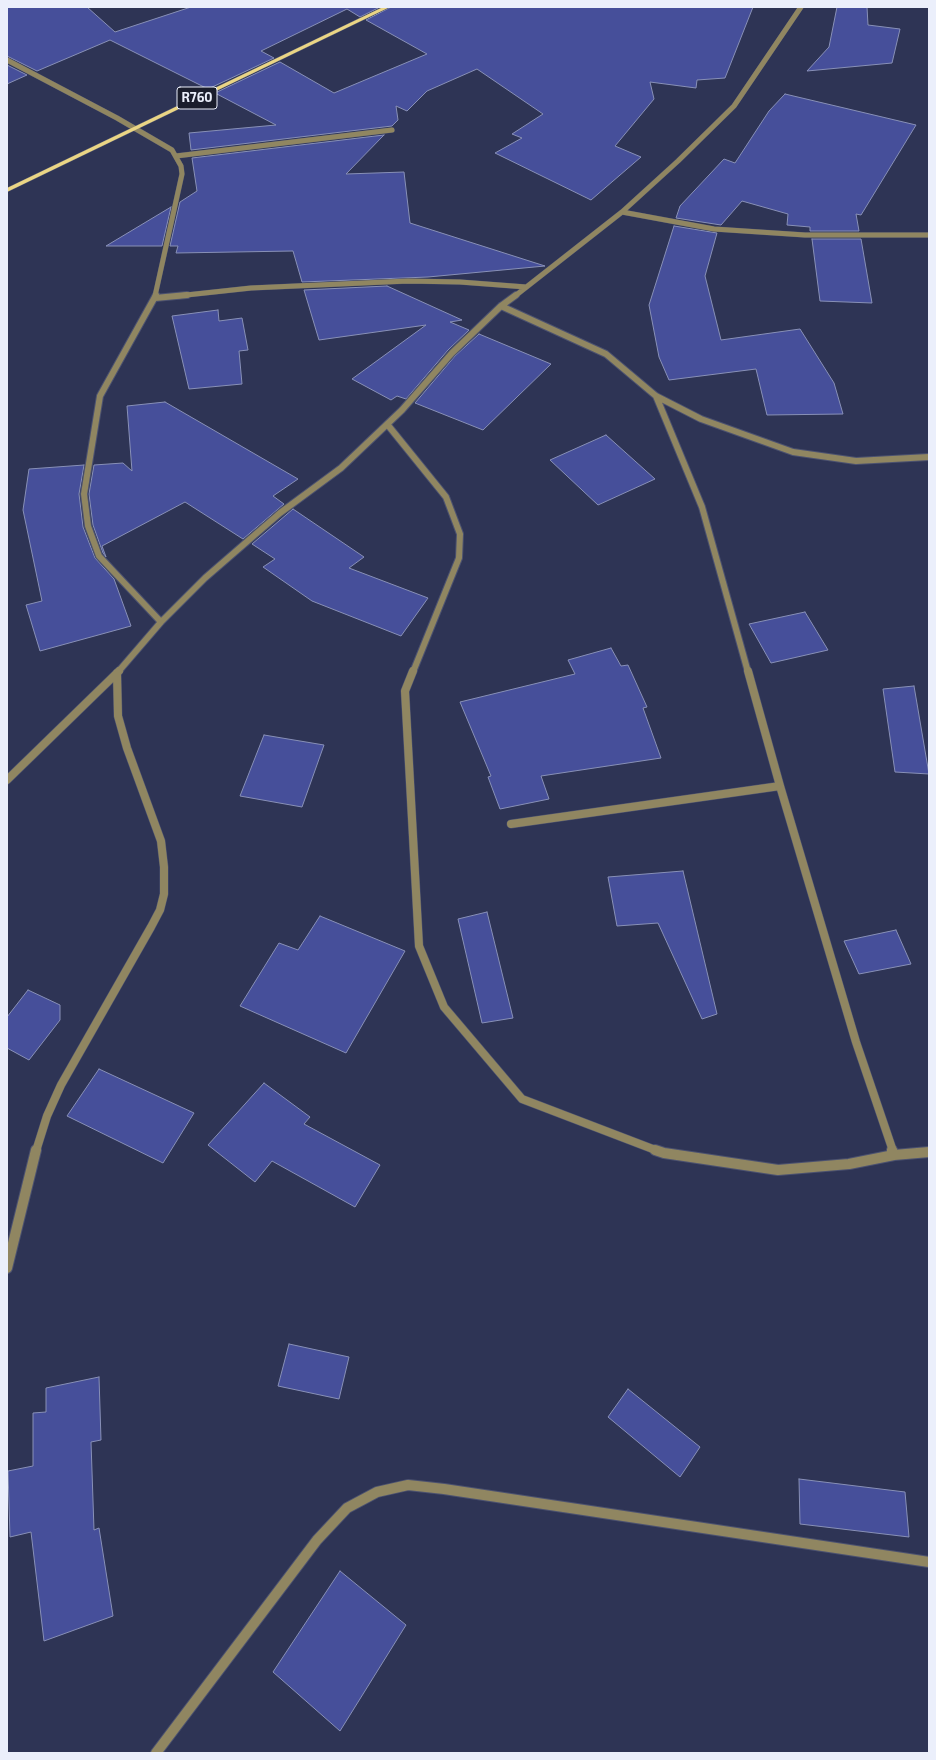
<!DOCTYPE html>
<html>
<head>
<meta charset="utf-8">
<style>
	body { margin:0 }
	#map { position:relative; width:936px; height:1760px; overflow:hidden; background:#2e3455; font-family:"Exo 2",sans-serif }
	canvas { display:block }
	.frame { position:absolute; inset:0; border:8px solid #ebeffb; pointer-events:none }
</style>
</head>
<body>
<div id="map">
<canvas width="936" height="1760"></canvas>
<div class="frame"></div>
</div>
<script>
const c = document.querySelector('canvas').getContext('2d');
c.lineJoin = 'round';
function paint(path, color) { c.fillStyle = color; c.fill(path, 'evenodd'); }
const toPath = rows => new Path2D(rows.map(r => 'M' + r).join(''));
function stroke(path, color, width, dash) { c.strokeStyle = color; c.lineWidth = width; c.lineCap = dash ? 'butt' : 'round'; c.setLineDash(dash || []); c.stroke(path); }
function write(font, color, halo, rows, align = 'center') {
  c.font = font + ' "Exo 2",sans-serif'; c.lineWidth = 3.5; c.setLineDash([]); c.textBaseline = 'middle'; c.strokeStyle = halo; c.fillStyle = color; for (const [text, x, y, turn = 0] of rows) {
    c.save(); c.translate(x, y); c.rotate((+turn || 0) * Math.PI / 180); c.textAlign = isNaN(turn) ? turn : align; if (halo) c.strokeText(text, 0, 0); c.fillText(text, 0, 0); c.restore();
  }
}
const building = toPath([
	[7,7,87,7,115,32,191,7,380,7,360,17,347,9,261,51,274,58,208,89,110,40,37,71,7,56,7,7],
	[391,7,753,7,725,78,697,80,696,88,650,82,654,99,615,146,641,157,591,200,495,153,522,138,512,134,543,114,477,69,427,91,407,111,396,106,398,120,392,126,191,150,189,133,276,125,215,93,280,62,334,93,427,54,366,20,391,7],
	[837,7,867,7,868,25,900,29,892,63,807,71,829,47,837,7],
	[7,65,27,75,7,84,7,65],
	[785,94,916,125,861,215,856,214,859,231,810,231,810,227,787,225,788,214,742,201,721,225,676,218,680,206,724,159,735,163,769,111,785,94],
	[384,135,346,174,404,172,410,223,545,266,428,277,302,282,293,251,176,253,178,246,170,246,180,202,197,191,192,158,384,135],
	[171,207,162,246,106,246,171,207],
	[674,226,717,233,705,276,721,340,800,329,834,383,843,414,767,415,756,369,669,380,659,357,649,305,674,226],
	[812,239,861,239,872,303,820,301,812,239],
	[387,286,462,320,450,322,469,330,448,350,406,399,397,396,391,400,352,379,426,325,319,340,304,290,387,286],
	[218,310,219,321,242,318,248,350,239,351,242,384,189,389,172,316,218,310],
	[479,334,551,364,483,430,415,403,455,356,479,334],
	[165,402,298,479,273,496,284,504,243,539,185,502,102,546,106,557,103,553,93,525,89,494,94,465,123,463,132,471,127,406,165,402],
	[606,435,655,479,598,505,550,460,606,435],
	[84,465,79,494,83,527,95,558,114,579,131,626,40,651,26,605,42,601,23,510,29,469,84,465],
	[293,509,364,557,349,568,428,598,401,636,312,601,263,567,275,559,252,544,293,509],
	[805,612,828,650,771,663,749,624,805,612],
	[611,648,621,666,628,665,647,707,643,708,661,758,541,776,549,799,500,809,488,777,491,776,460,702,575,674,568,660,611,648],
	[914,686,929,774,895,772,883,689,914,686],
	[264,735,324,745,302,807,240,796,264,735],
	[683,871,717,1014,702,1019,658,923,617,926,608,877,683,871],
	[487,912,513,1018,482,1023,458,919,487,912],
	[320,916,405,951,346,1053,240,1006,279,943,298,950,320,916],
	[896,930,911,964,859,974,844,941,896,930],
	[28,990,60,1005,60,1020,29,1060,7,1048,7,1017,28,990],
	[99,1069,194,1113,163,1163,67,1116,99,1069],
	[264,1083,310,1117,304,1124,380,1165,355,1207,272,1161,255,1182,208,1145,264,1083],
	[289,1344,349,1357,339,1399,278,1386,289,1344],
	[99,1377,101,1440,91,1442,94,1530,99,1528,113,1616,44,1641,31,1532,10,1537,8,1471,33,1466,33,1413,46,1412,46,1388,99,1377],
	[628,1389,700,1447,680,1477,608,1417,628,1389],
	[799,1479,905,1492,909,1537,800,1524,799,1479],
	[340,1571,406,1625,340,1731,273,1672,340,1571]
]);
paint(building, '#464f9a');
stroke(building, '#8890b7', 1);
const minorFar3 = toPath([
	[7,60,117,118,172,150,181,166,182,174,155,296],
	[176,156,392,130],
	[622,212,714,229,805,235,929,235],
	[177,296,251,288,408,281,460,282,526,287],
	[515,296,622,212,678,161,734,106,801,7]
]);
const minorFar2 = toPath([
	[156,295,100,396,84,494,88,526,99,556,161,622],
	[155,298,187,295],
	[501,306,606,354,656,396,701,419,793,452,856,461,929,457],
	[656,396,702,507,748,672],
	[387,424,446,497,460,534,459,558,413,672],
	[118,672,161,622,205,578,280,513,341,468,402,410,452,353,501,306,516,295]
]);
const minorFar1 = toPath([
	[413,671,405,691,419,946,444,1007,522,1099,658,1151],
	[748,671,780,786,856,1042,893,1151],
	[7,780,119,671],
	[511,824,780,786],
	[36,1151,47,1116,61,1085,151,927,160,910,164,894,164,867,161,841,127,748,118,716,117,673]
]);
const minor = toPath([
	[655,1150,664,1153,778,1170,849,1164,894,1155,929,1152],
	[892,1150,894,1155],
	[7,1268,36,1150],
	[156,1753,317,1540,347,1508,377,1492,408,1485,444,1489,929,1562]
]);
const primary = toPath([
	[383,7,390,7,7,192,7,188,383,7]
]);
stroke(minorFar3, '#4c5270', 5.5);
stroke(minorFar2, '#4c5270', 8);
stroke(minorFar1, '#4c5270', 9);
stroke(minor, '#4c5270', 12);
stroke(primary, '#4c5270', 1);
stroke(minorFar3, '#908661', 5);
stroke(minorFar2, '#908661', 6);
stroke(minorFar1, '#908661', 8);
stroke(minor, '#908661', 10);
paint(primary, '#ead585');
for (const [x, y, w] of [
	[197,98,40]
]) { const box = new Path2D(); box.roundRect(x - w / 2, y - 11, w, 22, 3); c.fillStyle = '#1a1d2c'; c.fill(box); stroke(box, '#ebeffb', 1); }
write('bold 13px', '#ebeffb', null, [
	["R760",197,98]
]);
</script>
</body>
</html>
